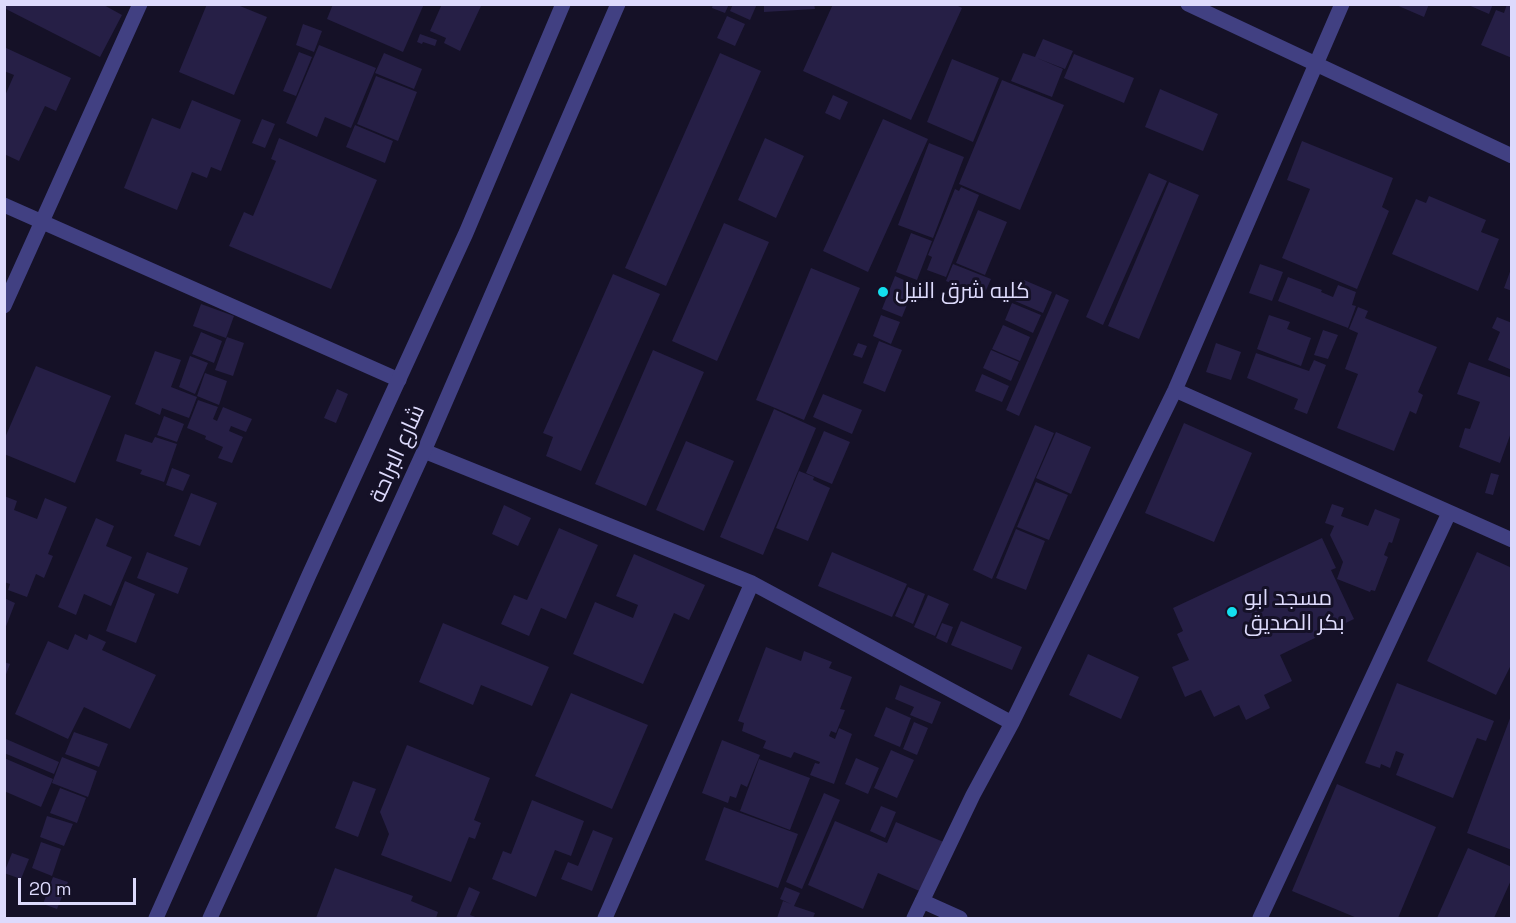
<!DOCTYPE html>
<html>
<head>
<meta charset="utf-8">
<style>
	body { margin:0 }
	#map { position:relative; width:1516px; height:923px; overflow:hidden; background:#151127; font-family:"Space Grotesk",sans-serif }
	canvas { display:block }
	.frame { position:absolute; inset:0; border:6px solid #dddafc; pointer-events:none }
	.scale { position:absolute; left:18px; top:878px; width:118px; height:27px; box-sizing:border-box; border:3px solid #dddafc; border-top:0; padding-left:8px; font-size:18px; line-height:21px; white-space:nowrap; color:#dddafc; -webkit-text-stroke:4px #151127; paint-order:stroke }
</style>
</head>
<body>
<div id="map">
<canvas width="1516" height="923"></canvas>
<div class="frame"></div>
<div class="scale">20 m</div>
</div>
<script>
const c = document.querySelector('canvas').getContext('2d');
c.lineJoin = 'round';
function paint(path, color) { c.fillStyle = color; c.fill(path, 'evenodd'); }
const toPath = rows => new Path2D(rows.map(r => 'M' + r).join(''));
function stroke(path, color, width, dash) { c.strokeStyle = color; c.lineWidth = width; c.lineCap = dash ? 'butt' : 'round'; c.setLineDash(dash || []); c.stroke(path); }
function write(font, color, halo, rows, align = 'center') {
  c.font = font + ' "Space Grotesk",Cairo,sans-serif'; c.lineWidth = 6; c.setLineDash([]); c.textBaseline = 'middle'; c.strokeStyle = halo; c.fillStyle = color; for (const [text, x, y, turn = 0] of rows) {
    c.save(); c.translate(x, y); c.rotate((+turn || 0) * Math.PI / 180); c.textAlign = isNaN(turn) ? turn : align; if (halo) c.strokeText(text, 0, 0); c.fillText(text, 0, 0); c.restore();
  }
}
paint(toPath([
	[4,4,102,4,122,15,100,57,4,8],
	[207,4,235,4,267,17,234,95,179,72],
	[333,4,424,4,403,52,327,19],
	[442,4,477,4,481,6,460,51,444,43,446,38,430,31],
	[713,4,729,4,725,13,712,8],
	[733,4,757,4,750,20,730,11],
	[764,4,814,4,815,9,764,12],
	[833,4,954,4,962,8,911,120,803,71],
	[1394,4,1429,4,1424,17],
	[1466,4,1493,4,1489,14],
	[1507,4,1512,4,1512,58,1481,45,1496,10,1504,13],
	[727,16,745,24,735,46,717,38],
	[303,24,322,31,314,52,296,45],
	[420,34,437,40,435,46,423,42,422,44,417,42],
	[1043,39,1073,51,1065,69,1037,58,1063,69,1052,97,1011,81,1023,53,1035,57],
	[319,45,376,68,351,128,325,117,317,137,286,123],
	[4,47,71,78,56,111,45,106,19,161,4,154,4,98,14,75,4,71],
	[299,52,312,57,296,96,283,91],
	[384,53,422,69,414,89,375,73],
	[720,53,761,71,666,286,625,268],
	[1074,54,1134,78,1124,103,1064,78],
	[952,59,999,78,973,142,927,122],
	[376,76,417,92,398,141,357,124],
	[1002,80,1064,105,1020,210,959,184],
	[1160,89,1218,114,1203,151,1145,127],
	[833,95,848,102,840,120,825,113],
	[192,100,241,120,221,171,211,167,207,178,192,172,177,210,124,188,152,118,180,129],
	[262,119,275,124,265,148,252,143],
	[883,119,928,139,868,272,823,251],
	[355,125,393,141,385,163,346,147],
	[279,138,377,180,331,289,229,246,244,212,253,216,276,161,271,159],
	[765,138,804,156,776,218,738,200],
	[1302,141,1393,178,1382,207,1389,211,1357,289,1282,258,1310,189,1287,180],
	[929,143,964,157,933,238,898,225],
	[1149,173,1167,181,1103,325,1086,317],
	[1169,182,1199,195,1139,339,1108,326],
	[961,187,979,195,946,277,927,270,932,257,928,255,955,189,959,191],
	[1429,196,1486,220,1481,232,1499,239,1478,291,1392,254,1416,199,1426,203],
	[978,210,1007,222,985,275,956,263],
	[724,223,769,242,717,361,672,341],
	[911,233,932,241,917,280,896,272],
	[953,264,991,279,983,297,946,281],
	[1260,264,1283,272,1272,301,1249,293],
	[811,268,860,288,804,420,756,400],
	[1511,269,1512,269,1512,291,1504,288],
	[613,274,660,294,581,471,546,456,553,437,543,433],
	[895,276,915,285,902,317,882,309],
	[1288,277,1322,290,1321,292,1333,297,1338,285,1356,292,1352,305,1356,306,1348,328,1278,301],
	[1024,280,1052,292,1043,313,1015,301],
	[1056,294,1069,300,1019,416,1006,410],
	[1012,303,1041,315,1033,333,1005,320],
	[201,304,234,316,226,338,193,326],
	[1358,307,1368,311,1365,318,1437,347,1418,392,1423,395,1416,414,1410,411,1394,451,1337,428,1358,374,1345,369,1358,333,1349,329],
	[881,315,900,322,891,344,873,336],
	[1269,315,1290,322,1287,329,1311,338,1301,366,1257,349],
	[1497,317,1512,323,1512,370,1488,360,1500,332,1492,328],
	[1003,325,1030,337,1020,361,992,349],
	[1323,330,1338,335,1328,359,1314,355],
	[201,332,222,341,214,363,192,354],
	[227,337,244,343,233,376,215,370],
	[879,341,902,350,885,392,863,383],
	[858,343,867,346,862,358,853,355],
	[1216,343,1241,352,1231,380,1206,372],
	[653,350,704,372,646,506,595,484],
	[991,350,1019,362,1011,381,983,368],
	[155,351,181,360,171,387,197,397,189,418,162,408,160,415,135,404],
	[1256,353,1309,371,1314,360,1326,365,1307,414,1294,409,1298,399,1247,378],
	[190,356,208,363,195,394,179,387],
	[1469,362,1512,378,1512,430,1500,463,1459,447,1465,428,1470,429,1480,402,1457,394],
	[36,366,111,396,75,483,4,454,4,440],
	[205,373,227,381,219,405,197,396],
	[982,374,1009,386,1002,402,975,391],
	[337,389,348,394,336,423,324,418],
	[823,394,862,410,852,434,813,417],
	[198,400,218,407,213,419,217,421,223,407,252,419,246,432,231,426,229,431,243,437,232,463,218,458,223,447,205,439,206,436,187,428],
	[774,409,816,428,763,555,720,537],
	[164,416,184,424,177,442,157,435],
	[1184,423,1252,453,1214,542,1145,513],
	[1035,425,1054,433,992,579,973,570],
	[824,431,850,442,832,484,806,473],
	[1056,432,1091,447,1071,494,1036,478],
	[125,434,152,443,155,437,177,444,164,482,140,474,142,470,116,461],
	[686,441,734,461,704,531,656,510],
	[172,468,190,475,183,491,166,485],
	[799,471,814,477,813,480,830,488,808,541,776,528],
	[1491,473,1499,475,1493,495,1485,493],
	[1036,482,1068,495,1049,540,1017,527],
	[191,493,217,503,200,546,174,536],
	[4,496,17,501,14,510,37,519,45,498,67,507,48,554,53,556,44,578,36,574,27,597,8,590,10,584,4,582],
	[1332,504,1344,508,1341,516,1368,526,1375,509,1400,519,1392,543,1389,542,1384,555,1388,557,1375,591,1371,590,1370,592,1337,579,1343,562,1330,535,1334,526,1325,523],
	[504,505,531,518,518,546,492,534],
	[96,518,114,526,106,546,132,557,111,606,84,594,76,615,58,607],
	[559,528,598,545,566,619,541,608,529,636,501,624,514,595,527,600],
	[1016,529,1045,541,1026,590,996,578],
	[1322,538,1336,568,1331,570,1354,619,1280,655,1292,681,1264,695,1270,708,1246,720,1239,705,1214,717,1201,690,1185,697,1172,667,1189,660,1177,634,1183,631,1173,608],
	[147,552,188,568,178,594,137,578],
	[832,552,907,584,892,617,818,586],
	[1477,552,1512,568,1512,663,1496,695,1427,661],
	[634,554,705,585,689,620,674,613,643,684,573,654,595,602,633,618,638,605,616,596],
	[125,581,155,594,136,643,106,631],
	[908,587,925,594,913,624,895,616],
	[928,595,949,604,935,636,914,627],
	[4,598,15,603,5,629,4,629],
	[961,621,1022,647,1012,670,951,645],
	[443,623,549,667,532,706,481,685,473,705,419,682],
	[942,623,953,627,947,643,936,638],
	[75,634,87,640,89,634,106,642,102,650,156,675,130,729,84,707,68,739,15,714,48,641,68,650],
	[766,647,801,661,804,651,832,662,829,668,852,677,840,709,845,710,836,733,831,731,829,736,835,739,839,728,852,734,834,784,810,775,815,763,819,764,820,762,794,752,791,758,763,748,766,741,742,731,744,723,738,721],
	[1088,654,1139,677,1121,719,1069,695],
	[4,662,10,664,5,677,4,677],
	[1397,683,1494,721,1486,741,1477,738,1453,798,1396,775,1404,754,1396,751,1390,768,1381,764,1380,768,1365,763],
	[900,685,941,702,932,724,910,715,914,707,895,699],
	[571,693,648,725,612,809,535,776],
	[886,707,911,718,900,747,874,736],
	[1512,713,1512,850,1467,833],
	[914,722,928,728,917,755,903,749],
	[74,732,108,744,99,767,65,754],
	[6,739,59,762,54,774,4,753],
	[722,740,760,755,747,787,741,784,736,798,730,796,728,803,702,793],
	[407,745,490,778,474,820,481,823,475,839,469,837,451,882,381,855,389,834,380,812],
	[891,750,914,760,897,798,874,788],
	[62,757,97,771,88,797,52,783],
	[4,758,53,779,41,807,4,791],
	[856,758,879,768,868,794,845,784],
	[759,759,810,778,790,830,740,811],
	[353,781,376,789,358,837,335,828],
	[1337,784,1436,827,1398,918,1357,918,1292,891],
	[60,788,86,798,77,823,50,813],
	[824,793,840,800,802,889,786,882],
	[532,800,584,821,571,856,555,850,536,897,492,879,503,851,511,854],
	[881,806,896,812,885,838,870,831],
	[724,807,798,834,778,888,705,860],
	[47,816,73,824,64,846,40,837],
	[835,821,887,843,896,822,946,843,924,893,878,873,863,909,808,885],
	[593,830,613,838,592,891,561,879,568,862,578,866],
	[41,842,61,849,52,876,32,868],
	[1468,848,1512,867,1512,878,1494,918,1437,918],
	[12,853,29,859,21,879,4,873],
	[335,868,413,896,411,901,438,912,436,918,316,918],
	[53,877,68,882,57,909,43,904],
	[469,887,480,892,470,915,478,918,456,918],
	[785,887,800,893,794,906,815,913,813,918,777,918,783,901,791,904,780,899]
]), '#261f46');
stroke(toPath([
	[1188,4,1512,156],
	[4,205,399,380],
	[4,306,140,4],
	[1175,390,1512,540],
	[424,451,752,583,1012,723],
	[922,901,960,918],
	[605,918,752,583],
	[914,918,973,795,1012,723,1175,390,1342,4],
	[1260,918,1449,513]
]), '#414082', 15);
stroke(toPath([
	[156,918,309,575,466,233,563,4],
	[210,918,424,451,618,4]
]), '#414082', 15);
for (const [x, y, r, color] of [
	[883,292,6,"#13dfef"],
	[1232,612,6,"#13dfef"]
]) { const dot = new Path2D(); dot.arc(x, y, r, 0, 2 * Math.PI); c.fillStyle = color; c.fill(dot); stroke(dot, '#151127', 2); }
write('22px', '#dddafc', '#151127', [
	["كليه شرق النيل",895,292],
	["مسجد ابو",1244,599],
	["بكر الصديق",1244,624]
], 'left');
write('22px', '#dddafc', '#151127', [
	["شارع البراحة",398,454,-66]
]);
</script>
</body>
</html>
